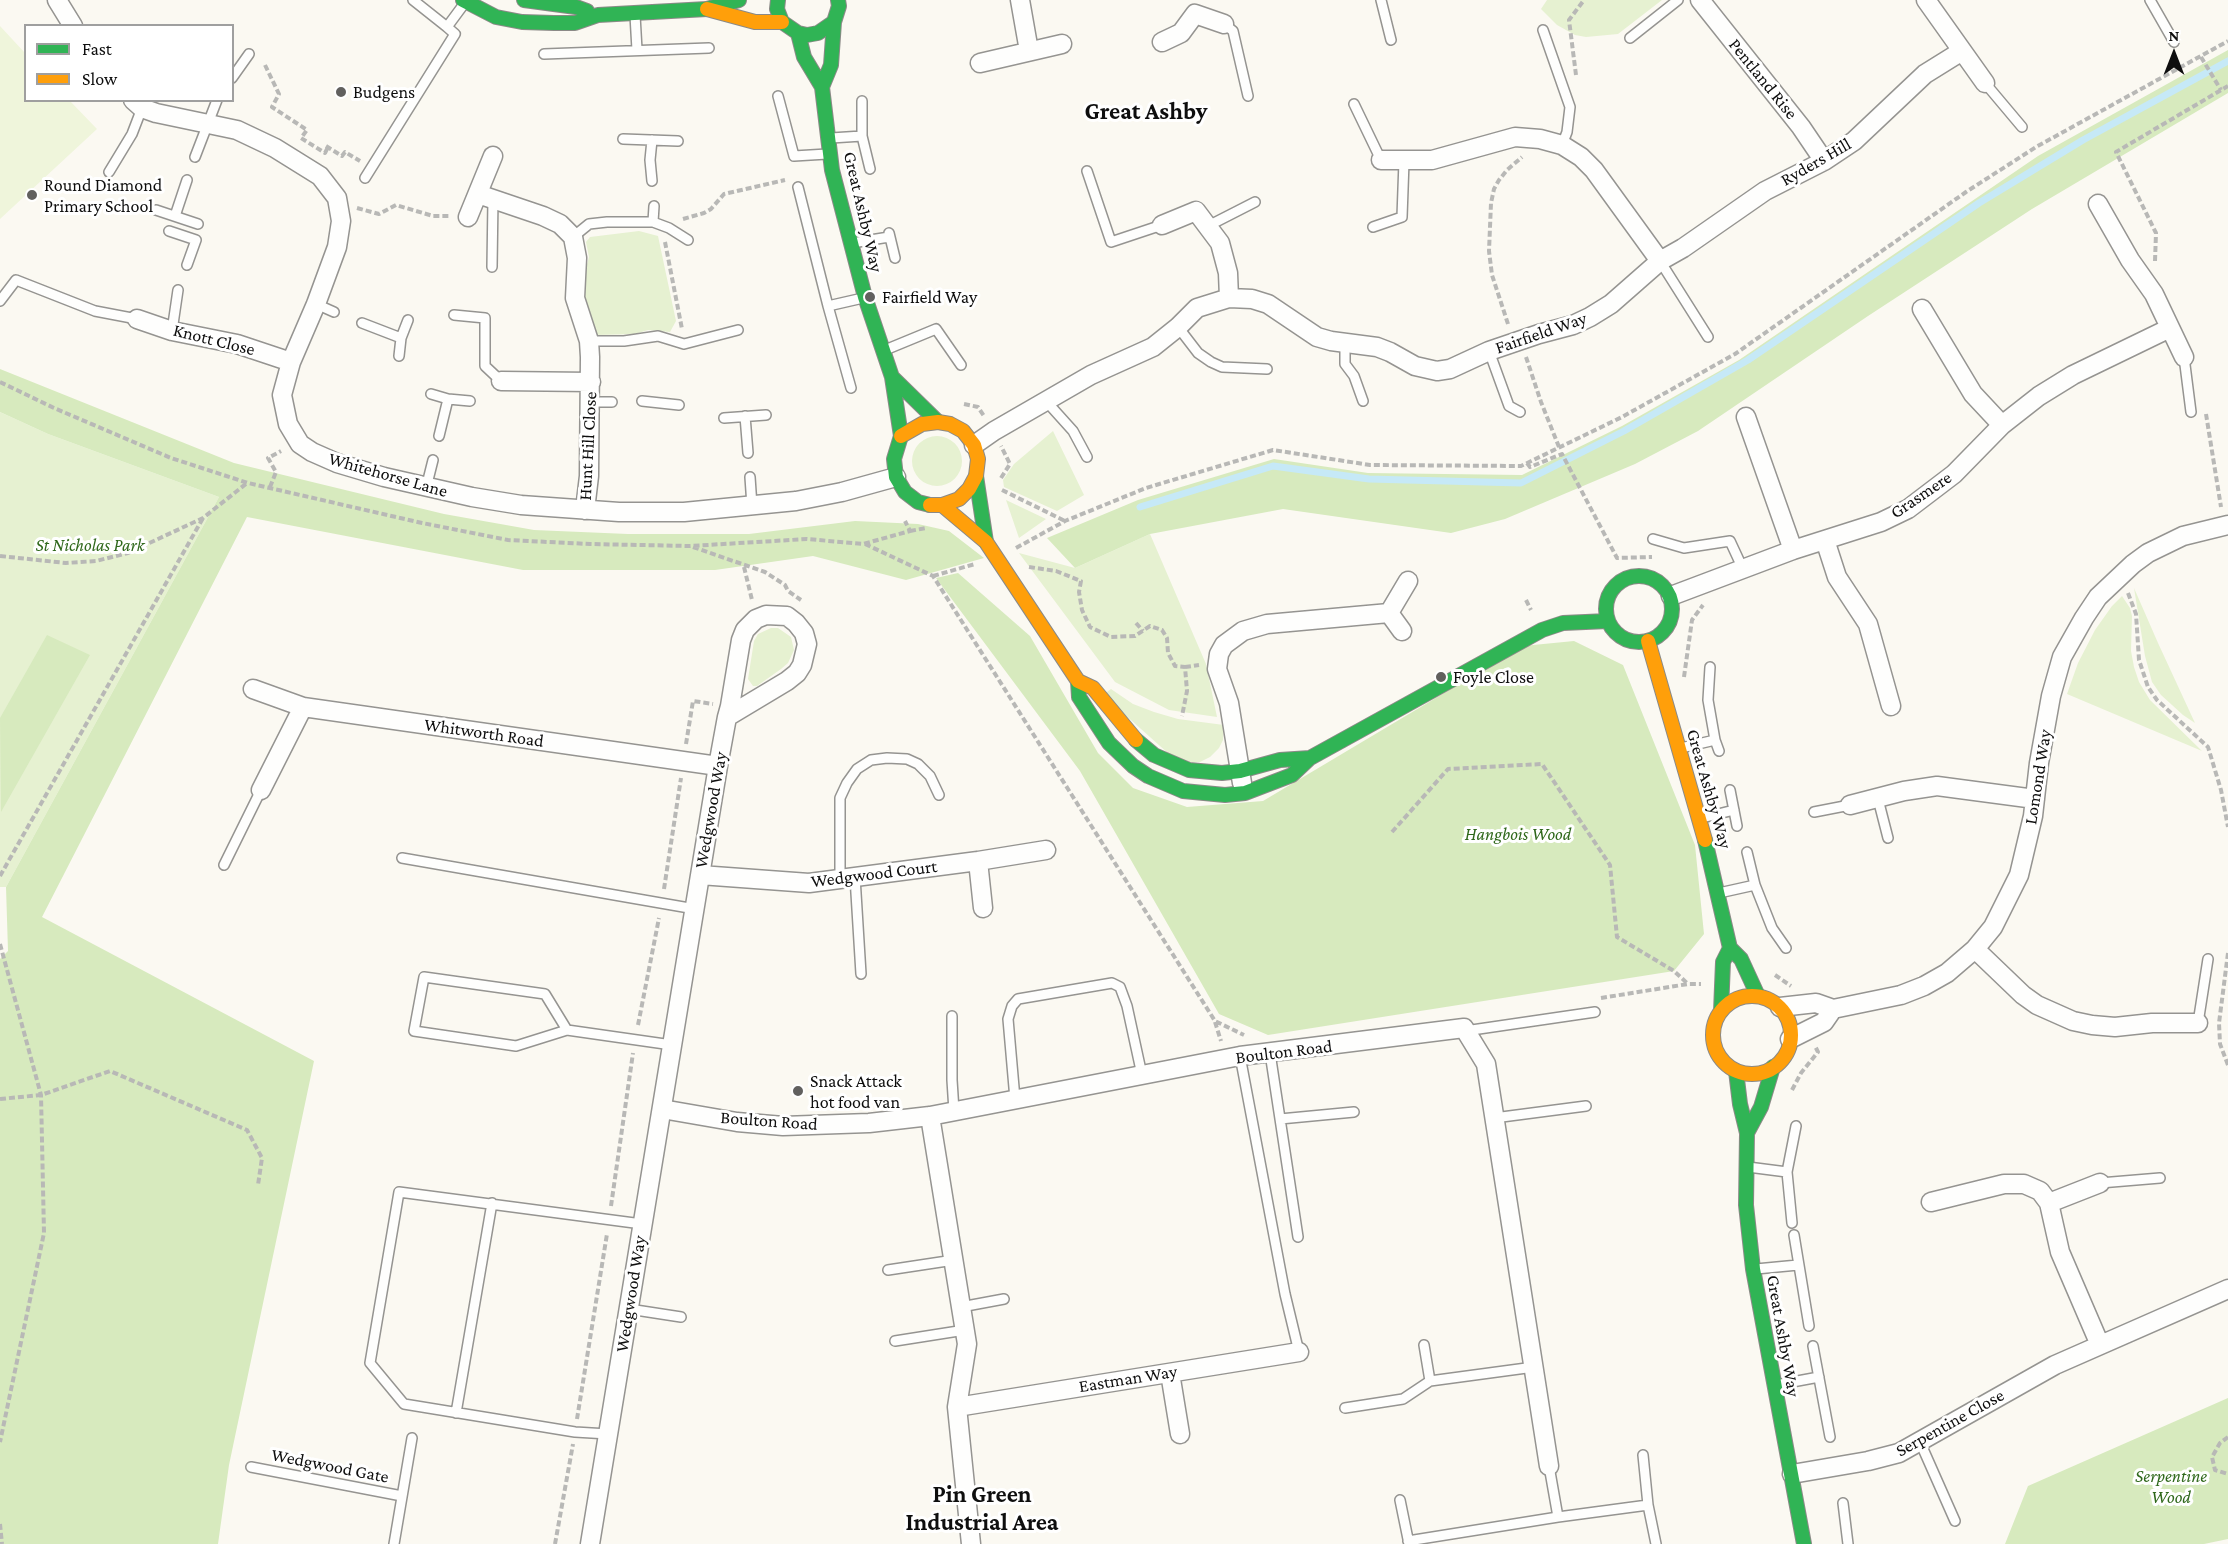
<!DOCTYPE html>
<html>
<head>
<meta charset="utf-8">
<style>
	body { margin:0 }
	#map { position:relative; width:2228px; height:1544px; overflow:hidden; background:#fbf9f2; font-family:"Crimson Pro",serif }
	canvas { display:block }
	.legend { position:absolute; left:24px; top:24px; width:210px; height:78px; box-sizing:border-box; background:#fff; border:2px solid #9f9f9f; margin:0; padding:8px 10px; list-style:none; font-size:18px; color:#0e0e0e }
	.legend li { display:flex; align-items:center; gap:12px; height:30px }
	.legend b { width:30px; border:2px solid #9f9f9f }
	.north { position:absolute; left:2144px; top:24px; width:60px; height:60px; -webkit-text-stroke:4px #fff; paint-order:stroke; rotate:0deg; font-size:16px; font-weight:700; line-height:24px; text-align:center; color:#0e0e0e }
	.north::after { content:''; display:block; margin:auto; width:21px; height:27px; background:#0e0e0e; clip-path:polygon(50% 0,100% 100%,50% 72%,0 100%) }
</style>
</head>
<body>
<div id="map">
<canvas width="2228" height="1544"></canvas>
<ul class="legend">
<li><b style="height:8px;background:#30b455"></b>Fast</li>
<li><b style="height:8px;background:#ff9f0a"></b>Slow</li>
</ul>
<div class="north">N</div>
</div>
<script>
const c = document.querySelector('canvas').getContext('2d');
c.lineJoin = 'round';
function paint(path, color) { c.fillStyle = color; c.fill(path, 'evenodd'); }
const toPath = rows => new Path2D(rows.map(r => 'M' + r).join(''));
function stroke(path, color, width, dash) { c.strokeStyle = color; c.lineWidth = width; c.lineCap = dash ? 'butt' : 'round'; c.setLineDash(dash || []); c.stroke(path); }
function write(font, color, halo, rows, align = 'center') {
  c.font = font + ' "Crimson Pro",serif'; c.lineWidth = 6; c.setLineDash([]); c.textBaseline = 'middle'; c.strokeStyle = halo; c.fillStyle = color; for (const [text, x, y, turn = 0] of rows) {
    c.save(); c.translate(x, y); c.rotate((+turn || 0) * Math.PI / 180); c.textAlign = isNaN(turn) ? turn : align; if (halo) c.strokeText(text, 0, 0); c.fillText(text, 0, 0); c.restore();
  }
}
paint(toPath([
	[1547,0,1662,0,1618,34,1586,37,1575,35,1557,25,1541,9],
	[639,231,658,236,676,321,670,332,648,330,635,334,596,335,586,309,582,283,589,257,586,242,590,237],
	[0,412,48,434,219,497,6,887,0,887],
	[1053,431,1084,495,1057,511,1004,487,1003,480,1014,464],
	'912 461a25 25 0 1 1 50 0a25 25 0 1 1-50 0Z',
	[1006,500,1046,519,1019,538],
	[1150,534,1206,664,1217,717,1169,710,1115,682,1019,553,1075,568],
	[2134,588,2158,643,2195,723,2183,715,2161,695,2152,682,2145,656],
	[2122,596,2130,608,2132,616,2131,651,2134,667,2139,682,2150,700,2202,751,2067,694,2078,663,2095,630,2112,606],
	[771,628,778,628,791,637,794,650,788,663,781,669,757,686,753,686,748,679,754,641,758,634],
	[1111,689,1133,704,1154,712,1178,719,1224,725,1223,740,1219,748,1210,757,1200,762,1179,763,1103,695]
]), '#e6f1d1');
paint(toPath([
	[2228,50,2228,93,2032,209,1868,316,1698,431,1635,464,1505,519,1451,533,1283,509,1150,534,1075,568,1047,538,1138,500,1274,459,1368,473,1522,475,1622,426,1739,360,2038,156],
	[0,369,234,463,444,514,534,530,628,534,749,534,855,521,918,524,949,531,984,558,906,580,813,556,715,570,523,570,247,517,42,917,314,1061,229,1465,218,1544,0,1544,0,959,8,951,6,887,219,497,48,434,0,412],
	[958,573,1030,636,1098,753,1133,788,1187,807,1263,801,1523,646,1574,641,1623,665,1695,845,1704,934,1674,971,1268,1035,1219,1014,1080,771,936,578],
	[47,635,90,655,1,812,0,718],
	[2228,1398,2228,1539,2204,1544,2005,1544,2028,1486]
]), '#d7eabe');
paint(toPath([
	[0,26,25,53,26,100,70,101,97,129,0,219]
]), '#eff5db');
stroke(toPath([
	[1140,507,1273,466,1369,479,1521,483,1624,431,1748,360,1979,203,2083,140,2228,61]
]), '#c6e9f7', 7);
const lane = toPath([
	[413,0,447,27],
	[1381,0,1391,40],
	[2150,0,2174,42],
	[635,15,637,50],
	[1224,24,1233,31,1248,96],
	[1543,30,1570,107,1567,132,1562,145],
	[1630,38,1678,0],
	[544,54,709,48],
	[232,78,249,54],
	[1985,83,2022,127],
	[778,96,794,156,827,154],
	[862,101,862,136,870,169],
	[1354,104,1381,160],
	[831,138,862,136],
	[623,139,678,141],
	[195,157,217,100],
	[1087,171,1111,242,1162,225],
	[109,172,132,134,142,108],
	[365,178,455,34,447,27,464,4],
	[652,181,650,160,652,140],
	[798,187,828,306,851,388],
	[156,210,198,224],
	[175,216,187,180],
	[653,222,654,206],
	[1208,226,1255,202],
	[1373,227,1402,217,1404,161],
	[169,231,196,240,187,265],
	[889,233,895,258],
	[573,237,589,224,607,222,653,222,669,228,688,240],
	[852,243,889,237],
	[1660,261,1708,337],
	[492,267,493,199],
	[0,301,16,280,95,311,137,319],
	[316,304,334,312],
	[828,306,863,298],
	[454,315,485,318,485,366,501,381],
	[362,323,401,338],
	[1178,327,1198,353,1211,362,1222,367,1267,369],
	[172,331,178,290],
	[589,341,624,341,658,336,684,344,738,330],
	[1345,343,1345,364,1354,376,1363,401],
	[885,350,936,329,961,365],
	[1489,351,1509,406,1520,412],
	[399,356,401,338,408,320],
	[2184,357,2191,412],
	[431,394,448,399,470,401],
	[642,401,679,405],
	[1046,401,1073,431,1087,457],
	[592,402,612,402],
	[745,416,748,453],
	[724,418,766,415],
	[439,436,448,399],
	[750,477,752,506],
	[426,488,433,460],
	[1653,539,1684,548,1730,541,1743,569],
	[1710,667,1708,700,1715,740,1719,751],
	[1681,748,1715,740],
	[1730,790,1737,826],
	[1878,799,1888,838],
	[1814,812,1850,805],
	[1702,818,1734,810],
	[1747,852,1755,885,1772,928,1786,948],
	[402,858,695,909],
	[224,865,261,790],
	[855,877,861,974],
	[840,880,840,798,847,783,857,769,871,760,887,758,907,759,918,764,930,776,939,795],
	[1719,893,1755,885],
	[952,1016,952,1080,954,1111],
	[2198,1023,2208,959],
	[567,1030,545,994,424,977,414,1031,516,1046,567,1030,672,1045],
	[1465,1031,1595,1012],
	[1270,1053,1298,1237],
	[1240,1056,1285,1294,1299,1352],
	[1015,1099,1008,1019,1012,1006,1018,999,1112,983,1120,987,1127,1006,1142,1075],
	[1494,1118,1586,1106],
	[1280,1119,1354,1112],
	[1748,1167,1787,1172],
	[2100,1183,2160,1178],
	[1792,1223,1787,1172,1796,1126],
	[1794,1235,1809,1326],
	[1756,1269,1798,1265],
	[888,1270,954,1260],
	[961,1307,1004,1299],
	[629,1309,681,1317],
	[895,1341,965,1330],
	[1424,1345,1430,1381,1534,1367],
	[1813,1346,1830,1437],
	[1776,1385,1819,1377],
	[1345,1408,1403,1399,1430,1381],
	[456,1413,492,1203],
	[608,1434,575,1432,404,1404,370,1363,399,1192,642,1224],
	[1920,1442,1955,1521],
	[1643,1455,1648,1505,1656,1544],
	[1549,1466,1558,1517],
	[251,1467,402,1496],
	[1400,1500,1409,1544],
	[1843,1503,1848,1544],
	[1408,1541,1558,1517,1648,1505],
	[394,1544,412,1438]
]);
const street = toPath([
	[57,0,73,26],
	[1020,0,1029,51],
	[1700,0,1801,127,1824,161],
	[1926,0,1985,83],
	[1162,42,1181,33,1195,14,1224,24],
	[980,63,1062,44],
	[133,100,142,108,156,113,237,130,275,148,320,176,337,198,341,221,337,247,316,304,291,362,282,395,288,424,300,444,312,452,337,463,384,477,472,497,521,505,619,512,684,512,796,501,842,492,896,477],
	[478,194,543,216,560,224,573,237,577,258,575,298,589,341,590,357,589,476,585,510],
	[2098,204,2130,260,2154,294,2184,357],
	[468,217,493,156],
	[1162,225,1196,211,1220,243,1228,273,1229,298],
	[1660,261,1683,248,1765,191,1824,161,1854,141,1925,74,1962,51],
	[1922,309,1973,394,2002,425],
	[137,319,172,331,237,344,291,362],
	[501,381,591,382],
	[1746,417,1793,550],
	[974,445,994,431,1091,375,1153,347,1178,327,1197,308,1229,298,1252,299,1268,304,1317,337,1331,341,1377,347,1390,352,1415,366,1437,371,1450,369,1489,351,1539,334,1573,325,1590,317,1611,304,1660,261,1594,170,1581,157,1562,145,1540,139,1515,137,1432,160,1381,160],
	[1825,540,1837,577,1868,624,1891,706],
	[1671,596,1793,550,1881,522,1908,509,1954,474,2002,425,2039,396,2073,375,2170,328],
	[1389,613,1402,631],
	[253,689,303,707,718,766],
	[1242,783,1229,703,1217,669,1219,654,1224,645,1243,631,1267,624,1389,613,1408,581],
	[261,790,303,707],
	[1850,805,1904,791,1937,786,2035,799],
	[978,861,983,908],
	[700,875,809,883,978,861,1046,850],
	[1975,949,2023,995,2037,1005,2073,1021,2092,1025,2115,1027,2152,1023,2198,1023],
	[1780,1007,1816,1003,1833,1009,1901,995,1924,986,1947,973,1975,949,1993,927,2019,875,2033,816,2039,763,2051,696,2062,657,2084,618,2098,597,2133,564,2148,553,2183,536,2228,525],
	[1790,1039,1824,1022,1833,1009],
	[662,1109,737,1122,783,1126,869,1123,930,1116,1240,1056,1464,1028,1486,1064,1549,1466],
	[930,1116,967,1344,957,1407,971,1544],
	[1931,1202,2004,1184,2024,1184,2040,1191,2049,1203,2060,1252,2100,1345],
	[2049,1203,2100,1183],
	[1170,1373,1180,1434],
	[957,1407,1299,1352],
	[1792,1474,1868,1461,1899,1453,2055,1365,2228,1289],
	[590,1544,718,766,727,717,730,706,741,640,745,630,756,619,766,615,787,616,796,623,804,633,807,644,802,665,797,673,787,681,727,717]
]);
const fast = toPath([
	[463,0,496,17,522,22,554,23,575,23,598,15,707,9,739,0],
	[524,0,576,7,587,11],
	[778,0,777,9,782,22,798,33,807,35,818,33,834,22,839,6,838,0],
	[798,33,804,57,822,87,832,170,865,297,892,377,901,436,894,459,896,477,905,492,918,502,930,505],
	[822,87,831,65,834,22],
	[892,377,938,422],
	[976,476,986,542],
	'1606 609a33 33 0 1 1 66 0a33 33 0 1 1-66 0Z',
	[1078,681,1079,697,1109,743,1133,766,1148,776,1183,791,1225,795,1245,793,1292,775,1310,758,1542,630,1563,623,1608,621],
	[1136,740,1154,755,1189,770,1222,773,1240,771,1280,760,1310,758],
	[1705,840,1730,948,1741,959,1758,996],
	[1721,1011,1723,962,1730,948],
	[1736,1071,1740,1104,1747,1133,1746,1205,1753,1269,1804,1544],
	[1747,1133,1761,1107,1773,1067]
]);
const slow = toPath([
	[707,9,755,22,782,22],
	[901,436,922,424,938,422,950,424,963,431,974,445,978,459,976,476,969,489,959,499,942,505,930,505],
	[942,505,986,542,1078,681,1093,688,1136,740],
	[1648,641,1705,840],
	'1713 1035a39 39 0 1 1 78 0a39 39 0 1 1-78 0Z'
]);
stroke(lane, '#959491', 12);
stroke(street, '#959491', 21);
stroke(fast, '#8b8a87', 16);
stroke(slow, '#8b8a87', 16);
stroke(toPath([
	[2201,57,2221,90],
	[265,65,279,94,272,107,307,130,301,138,325,153,328,147],
	[1576,75,1569,20,1584,0],
	[326,146,342,156,345,152,360,161],
	[357,208,379,214,396,205,433,216,449,216],
	[683,219,704,213,711,209,724,194,785,180],
	[665,242,682,329],
	[2155,261,2156,233,2116,152,2228,86],
	[1508,324,1492,275,1489,251,1491,203,1494,189,1499,180,1507,170,1522,157],
	[1526,357,1541,402,1559,447],
	[0,382,54,408,171,458,248,483,422,523,508,540,590,544,690,546,807,539,863,544,910,531,905,521],
	[964,404,978,407,984,416],
	[2206,414,2221,507],
	[1527,463,1530,467,1562,454,1617,558,1652,557],
	[1001,478,1010,464,1001,446],
	[270,487,276,472,268,458,281,451],
	[1002,490,1065,521],
	[910,531,926,528],
	[865,544,933,576,1215,1021,1244,1035],
	[693,547,765,572,785,585,788,591,801,600],
	[1016,548,1065,521,1146,488,1273,450,1370,465,1521,466,1622,417,1735,354,1966,192,2036,147,2228,41],
	[0,556,66,563,96,561,128,553,203,518,247,483],
	[744,567,752,600],
	[1029,567,1056,571,1081,581,1079,592,1082,610,1090,627,1111,637,1135,636,1150,626,1162,630,1167,638,1168,653,1175,666,1185,667,1187,691,1182,716],
	[933,576,975,564],
	[2128,593,2136,614,2139,660,2148,687,2157,700,2208,747,2221,790,2228,827],
	[1526,600,1531,610],
	[1136,623,1143,631],
	[1185,667,1199,665],
	[1684,677,1692,620,1703,605],
	[686,744,693,701,713,704],
	[1392,832,1448,769,1542,764,1610,865,1617,937,1674,971,1688,984],
	[0,876,203,518],
	[664,889,681,778],
	[0,944,41,1095,44,1233,0,1442],
	[2228,953,2219,1023,2220,1044,2228,1065],
	[1775,975,1791,986],
	[1601,998,1688,984,1701,984],
	[1215,1022,1221,1041],
	[638,1025,659,918],
	[1792,1090,1801,1073,1818,1052,1815,1046],
	[0,1099,41,1095,110,1071,247,1130,262,1158,258,1185],
	[611,1206,633,1053],
	[577,1419,607,1234],
	[2228,1437,2220,1443,2212,1457,2215,1470,2228,1474],
	[0,1524,2,1544],
	[555,1544,573,1444]
]), '#b8b8b6', 4, [6, 3]);
stroke(lane, '#fefefd', 9);
stroke(street, '#fefefd', 18);
stroke(fast, '#30b455', 14);
stroke(slow, '#ff9f0a', 14);
for (const [x, y, r, color] of [
	[341,92,6,"#61605e"],
	[32,195,6,"#61605e"],
	[870,297,6,"#61605e"],
	[1441,677,6,"#61605e"],
	[798,1091,6,"#61605e"]
]) { const dot = new Path2D(); dot.arc(x, y, r, 0, 2 * Math.PI); c.fillStyle = color; c.fill(dot); stroke(dot, '#fff', 2); }
write('18px', '#0e0e0e', '#fff', [
	["Pentland Rise",1763,79,51],
	["Ryders Hill",1816,162,-30],
	["Great Ashby Way",863,212,77],
	["Fairfield Way",1541,333,-19],
	["Knott Close",214,340,14],
	["Hunt Hill Close",588,446,-87],
	["Whitehorse Lane",388,475,16],
	["Grasmere",1921,495,-34],
	["Whitworth Road",484,733,8],
	["Lomond Way",2038,777,-81],
	["Great Ashby Way",1709,789,74],
	["Wedgwood Way",711,810,-80],
	["Wedgwood Court",874,874,-7],
	["Boulton Road",1284,1052,-7],
	["Boulton Road",769,1121,4],
	["Wedgwood Way",631,1294,-81],
	["Great Ashby Way",1783,1336,80],
	["Eastman Way",1128,1379,-9],
	["Serpentine Close",1950,1423,-29],
	["Wedgwood Gate",330,1466,11]
]);
write('18px', '#0e0e0e', '#fff', [
	["Budgens",353,92],
	["Round Diamond",44,185],
	["Primary School",44,206],
	["Fairfield Way",882,297],
	["Foyle Close",1453,677],
	["Snack Attack",810,1081],
	["hot food van",810,1102]
], 'left');
write('italic 18px', '#2f681b', '#fff', [
	["St Nicholas Park",90,545],
	["Hangbois Wood",1518,834],
	["Serpentine",2171,1476],
	["Wood",2171,1497]
]);
write('bold 24px', '#0e0e0e', '#fff', [
	["Great Ashby",1146,112],
	["Pin Green",982,1495],
	["Industrial Area",982,1523]
]);
</script>
</body>
</html>
